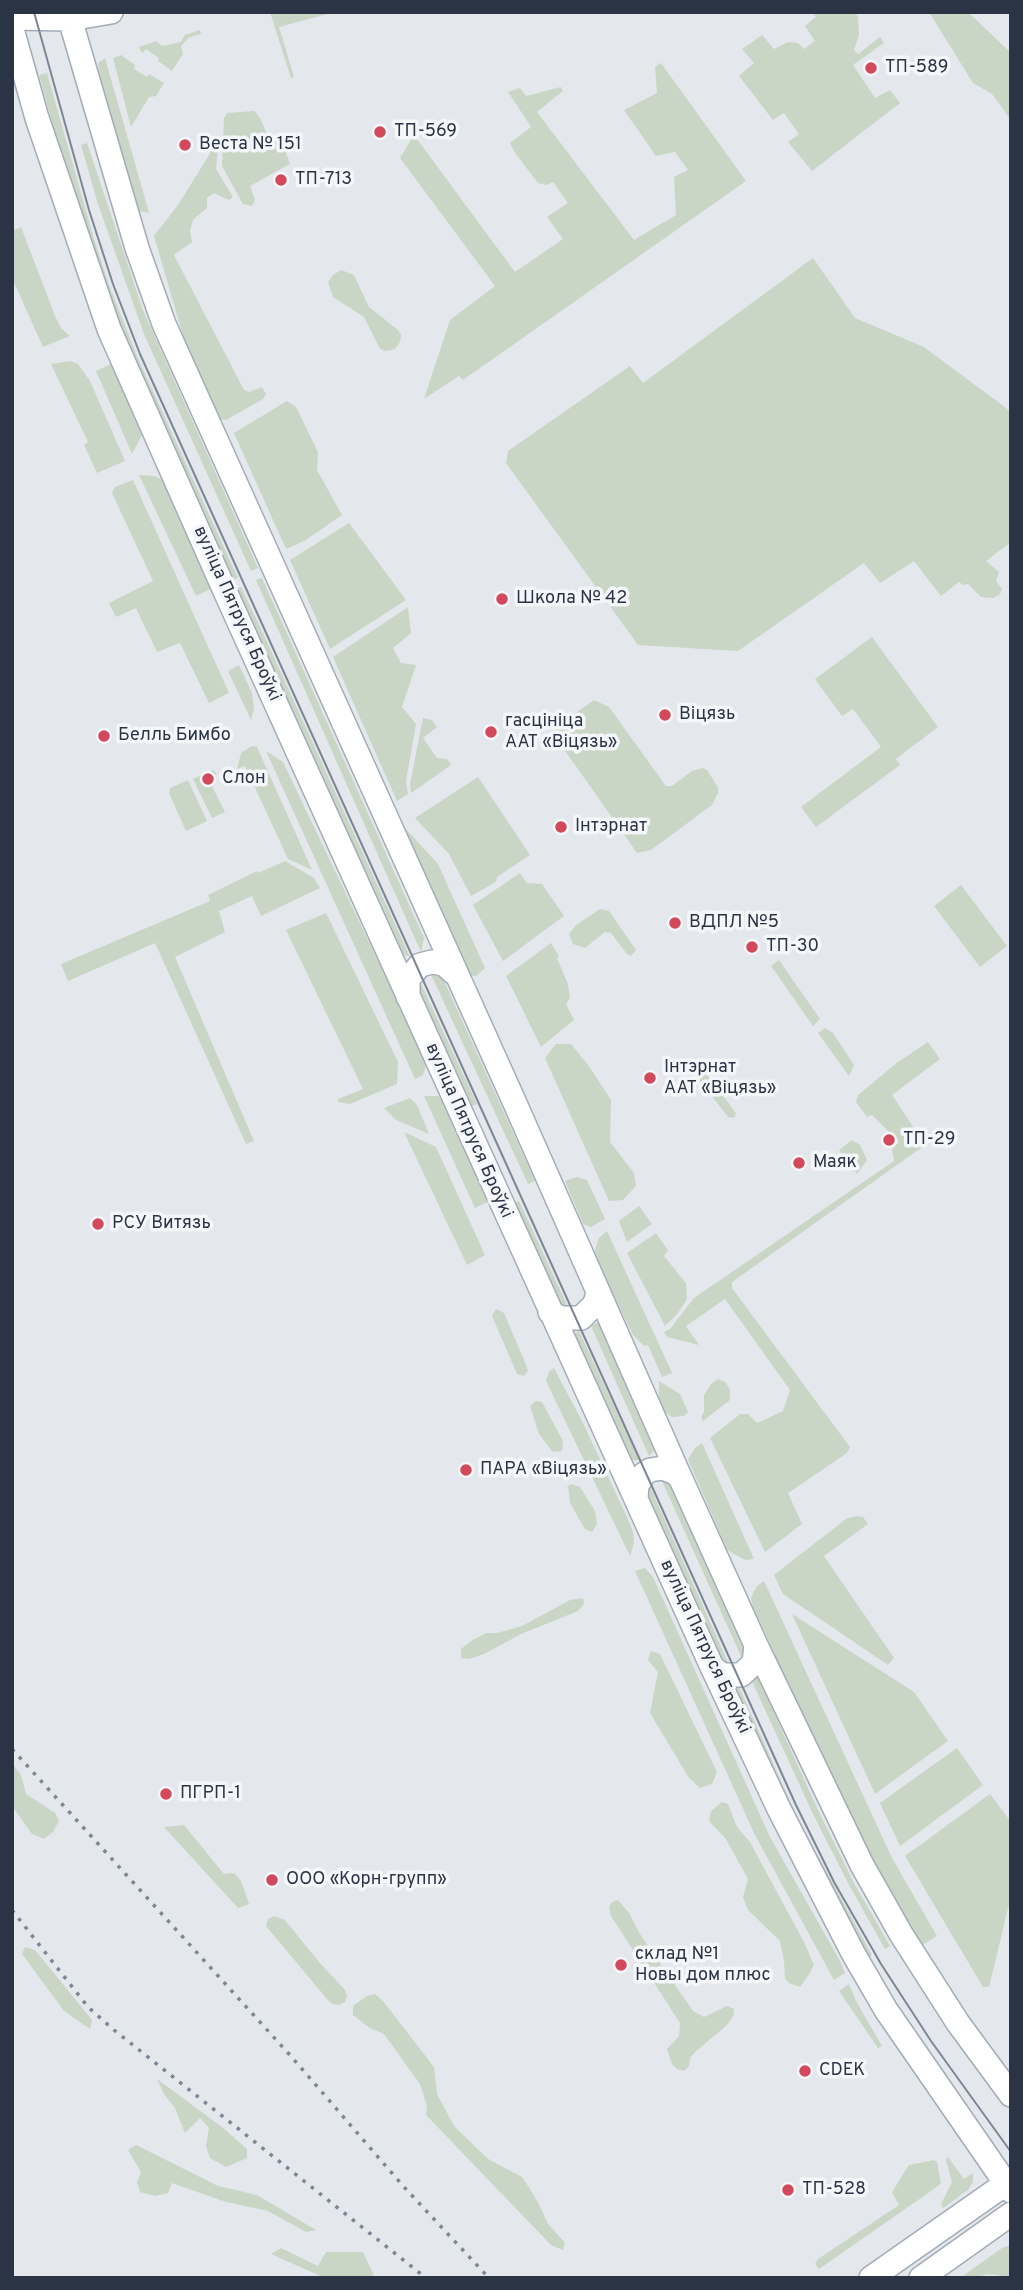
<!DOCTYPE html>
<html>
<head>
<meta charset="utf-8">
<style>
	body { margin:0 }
	#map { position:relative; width:1023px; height:2290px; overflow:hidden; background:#e4e7ec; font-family:Overpass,sans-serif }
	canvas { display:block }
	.frame { position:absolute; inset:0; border:14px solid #2b3445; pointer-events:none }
</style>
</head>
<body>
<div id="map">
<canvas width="1023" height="2290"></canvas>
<div class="frame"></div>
</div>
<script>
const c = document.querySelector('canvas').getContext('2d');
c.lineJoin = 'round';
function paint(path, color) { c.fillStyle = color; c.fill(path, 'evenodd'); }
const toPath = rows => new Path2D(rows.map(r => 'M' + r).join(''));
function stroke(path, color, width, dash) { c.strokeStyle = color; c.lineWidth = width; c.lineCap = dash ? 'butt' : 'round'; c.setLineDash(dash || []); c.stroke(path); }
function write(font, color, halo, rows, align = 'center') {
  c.font = font + ' Overpass,sans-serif'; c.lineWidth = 7; c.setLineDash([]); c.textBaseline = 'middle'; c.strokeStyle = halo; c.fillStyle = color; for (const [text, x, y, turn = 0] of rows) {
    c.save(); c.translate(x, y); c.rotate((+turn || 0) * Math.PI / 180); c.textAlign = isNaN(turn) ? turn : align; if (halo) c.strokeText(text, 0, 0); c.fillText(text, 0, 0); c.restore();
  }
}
paint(toPath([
	[270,12,335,12,279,27,294,77,291,78],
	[812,12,855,12,858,17,859,35,854,50,858,54,880,37,884,43,853,65,875,98,890,90,900,103,812,171,788,142,799,134,784,113,773,120,739,76,754,63,742,49,762,35,774,49,788,42,798,43,804,49,815,41,805,26,816,17],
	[929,12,968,12,1011,53,1011,120,992,94,973,83],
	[200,30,201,34,188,38,181,46,183,54,172,71,158,61,159,58,146,49,143,53,140,50,139,47,156,41,162,46,181,42,185,35],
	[121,55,135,65,134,69,147,77,149,74,164,83,156,96,149,97,131,127,113,58],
	[105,58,149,213,139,211,100,80,98,63],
	[661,63,746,181,463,380,459,376,424,399,450,320,495,286,400,158,414,135,515,272,563,239,547,217,568,203,553,182,547,185,538,183,515,153,510,143,531,127,508,92,520,88,526,96,561,87,563,91,537,112,634,240,676,215,674,177,688,170,675,152,656,156,624,110,657,93,655,67],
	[47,73,94,239,109,285,137,356,238,578,232,581,117,323,62,158,39,75],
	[254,111,260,118,270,142,279,141,283,145,290,164,250,186,255,200,252,206,243,204,222,166,224,118,227,113],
	[219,139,216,169,233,197,229,200,214,193,207,198,207,208,193,220,190,231,192,242,174,255,244,390,249,392,262,387,266,394,263,399,226,420,218,419,189,356,154,236,178,205],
	[87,143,143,310,258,568,251,571,144,334,98,204,81,145],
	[21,227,55,316,61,328,70,336,43,347,12,278,12,228,15,230],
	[813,258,855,318,924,347,1006,408,1011,414,1011,542,986,561,999,572,996,581,1002,589,1000,594,993,598,981,597,968,584,963,585,959,582,941,596,914,561,880,583,864,563,738,651,638,645,506,463,508,451,630,366,643,383],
	[341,270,354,275,369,307,398,330,401,335,400,342,395,349,386,351,380,349,364,317,333,297,328,282,333,275],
	[70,361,78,364,90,381,125,461,97,473,84,445,88,442,51,364],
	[111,364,142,435,132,454,96,371],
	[287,401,296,407,318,452,317,470,342,515,304,541,286,549,234,433],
	[139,475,154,476,161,479,165,485,213,588,196,596],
	[133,480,229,693,209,703,180,643,157,652,136,608,116,617,109,603,153,581,112,493,115,487],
	[349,523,406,600,330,649,290,560],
	[262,578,424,938,421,952,256,580],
	[241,587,268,644,410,957,400,953,236,589],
	[408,607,411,633,393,648,401,663,416,665,402,707,416,724,406,781,408,794,397,801,333,657],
	[872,637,938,727,896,759,900,765,816,827,801,807,881,747,853,709,842,716,815,679],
	[239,665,252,693,254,709,251,720,228,671],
	[594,700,609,707,666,786,672,786,692,771,703,768,707,770,718,787,718,793,712,805,651,850,637,853,554,735,556,727],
	[423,718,432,720,437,727,423,738,437,758,447,759,451,765,411,793,410,784],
	[252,746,257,747,312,870,288,859,245,766,237,769,241,753],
	[266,751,283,762,422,1053,426,1066,423,1075,415,1079],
	[213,770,217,774,211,777,210,782,225,812,212,818,193,779],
	[478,777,530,855,497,877,496,882,471,896,449,854,415,818],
	[188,780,207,821,186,831,169,793,170,788],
	[404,827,438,864,485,968,476,976,469,975,400,830],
	[285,861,314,878,320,888,261,916,252,896,219,911,225,932,175,957,254,1141,246,1144,155,943,68,981,61,964,210,901,208,895,257,871,258,873],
	[520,873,527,883,542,884,564,916,503,961,473,905],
	[961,885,1007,946,980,967,934,906],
	[600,909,609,911,636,950,631,956,627,954,611,933,605,932,585,948,573,944,569,934,576,925],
	[326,913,398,1062,397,1084,350,1104,338,1102,338,1099,363,1089,286,930],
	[551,943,559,956,557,958,568,984,570,998,566,1004,574,1020,541,1047,506,976],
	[779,960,820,1019,813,1026,771,966],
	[428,968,440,972,535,1181,528,1184],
	[416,973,477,1104,469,1107,412,986],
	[825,1028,833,1033,854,1065,849,1076,818,1033],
	[928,1042,940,1059,892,1095,925,1145,732,1282,732,1288,850,1447,847,1453,788,1493,802,1524,765,1552,710,1438,740,1414,748,1414,757,1423,783,1411,790,1390,725,1299,686,1326,699,1345,667,1337,664,1332,670,1329,694,1298,894,1161,892,1149,899,1142,872,1115,867,1117,856,1102,858,1095,898,1062],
	[556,1044,571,1044,591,1069,611,1100,610,1142,634,1173,636,1186,623,1200,609,1201,545,1058],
	[697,1065,702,1068,736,1113,734,1118,728,1117,695,1074,694,1069],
	[424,1096,438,1096,444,1100,489,1201,475,1208],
	[410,1098,417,1105,429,1134,396,1120,384,1108],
	[404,1132,436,1147,485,1255,467,1265],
	[852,1140,860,1145,867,1160,857,1174,839,1150],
	[577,1177,587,1180,605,1219,591,1227,583,1224,565,1181],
	[519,1201,569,1309,560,1308,512,1204],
	[639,1206,652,1224,627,1242,619,1221],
	[607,1231,672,1373,662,1377,648,1345,644,1346,633,1335,597,1261,595,1250,599,1238],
	[656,1233,668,1250,664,1256,686,1283,687,1299,678,1313,665,1326,627,1253],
	[496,1309,504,1313,524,1360,528,1371,524,1376,517,1374,492,1316],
	[599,1322,655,1450,649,1456,591,1326],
	[579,1331,639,1460,628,1461,572,1335],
	[554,1368,583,1423,627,1517,633,1532,634,1543,630,1556,546,1381,549,1372],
	[718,1379,725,1382,730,1389,730,1400,703,1421,701,1417,704,1412,704,1395,711,1384],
	[659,1381,680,1394,688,1412,684,1416,672,1417,665,1412,659,1402],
	[536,1401,542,1402,563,1441,562,1451,553,1452,539,1434,530,1406],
	[702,1443,754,1559,745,1560,727,1550,688,1459,695,1448],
	[661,1479,671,1484,747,1656,744,1663],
	[572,1484,580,1487,595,1511,597,1524,592,1532,585,1529,570,1503,568,1486],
	[649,1484,730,1667,721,1664,644,1495],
	[856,1516,863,1517,868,1524,824,1556,894,1658,888,1665,783,1594,774,1575,846,1519],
	[645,1568,653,1577,769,1835,840,1961,845,1973,834,1980,755,1835,635,1571],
	[764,1581,892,1858,937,1936,921,1946,874,1868,753,1607,751,1599,753,1593,757,1586],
	[583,1598,584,1604,578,1611,521,1634,484,1654,469,1659,461,1658,461,1649,471,1641,486,1633,497,1633,522,1626,570,1600],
	[792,1614,914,1692,948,1741,875,1794],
	[651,1651,660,1654,717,1772,712,1784,700,1788,689,1778,650,1713,658,1672,648,1660],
	[755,1671,818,1810,854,1883,890,1946,885,1949,849,1885,812,1812,750,1677],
	[731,1682,737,1682,798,1819,872,1955,867,1958,832,1894],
	[957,1748,983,1785,900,1846,880,1803],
	[12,1763,21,1775,26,1794,55,1813,59,1821,53,1832,44,1839,32,1834,12,1806],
	[990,1794,1011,1822,1011,1896,989,1987,983,1987,905,1856],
	[722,1802,728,1804,737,1827,750,1842,805,1944,814,1965,808,1976,800,1987,789,1983,785,1978,784,1961,780,1941,748,1910,743,1897,748,1879,726,1839,709,1821,711,1811],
	[184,1825,224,1874,234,1873,241,1881,249,1904,238,1908,164,1827],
	[618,1900,629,1913,640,1934,693,2011,704,2017,727,2006,734,2009,734,2015,727,2025,696,2051,690,2058,689,2066,684,2071,677,2069,672,2064,667,2049,679,2036,680,2023,611,1916,609,1907,612,1902],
	[274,1916,285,1920,319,1962,345,1990,347,1996,345,2002,339,2005,332,2004,327,1999,266,1926,268,1919],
	[25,1947,35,1950,92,2020,90,2029,64,2011,22,1954],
	[849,1984,856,2001,882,2046,878,2048,839,1991],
	[375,1994,383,2001,434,2067,437,2094,454,2126,488,2159,522,2177,537,2200,548,2224,565,2243,563,2250,551,2245,426,2115,427,2106,420,2084,384,2034,370,2028,353,2015,353,2006,367,1996],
	[157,2079,222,2127,247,2149,247,2158,226,2167,210,2158,206,2146,209,2128,200,2118,185,2133,175,2108,164,2094],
	[136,2145,218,2186,257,2195,316,2230,306,2232,268,2211,226,2202,172,2183,168,2193,155,2196,140,2192,137,2182,141,2172,128,2150],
	[948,2157,964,2179,973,2173,973,2182,968,2190,943,2208,941,2204,952,2182,946,2160],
	[934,2160,937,2162,941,2184,819,2269,815,2264,818,2259,899,2205,892,2192,909,2165],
	[1011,2245,1011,2277,988,2274,974,2278,960,2278,1002,2248],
	[281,2248,318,2266,326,2252,363,2252,375,2278,325,2278,271,2254]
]), '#c9d6c5');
const primary = toPath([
	[68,12,137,248,164,324,514,1101,680,1477,756,1645,862,1865,901,1934,958,2023,1011,2095],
	[12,18,70,19,111,12],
	[12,29,37,118,109,329,224,589,712,1667,779,1809,853,1953,886,2010,1011,2191],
	[408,997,408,979,420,965,432,962,439,963,445,965,454,973],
	[550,1312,561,1318,581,1318,595,1304,598,1292],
	[636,1498,637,1485,644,1474,650,1470,663,1468,675,1473,680,1477],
	[712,1667,722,1675,741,1675,754,1663,756,1645],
	[871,2278,1011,2180],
	[921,2278,1011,2214]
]);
stroke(primary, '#a3abb8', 26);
stroke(primary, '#fff', 23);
stroke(toPath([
	[34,12,89,210,113,284,140,354,796,1805,834,1882,881,1964,931,2041,1011,2152]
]), '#7d8696', 2);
stroke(toPath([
	[12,1749,289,2054,404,2187,489,2278],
	[12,1910,88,2007,114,2030,426,2278]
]), '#7d8696', 3.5, [3.5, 7]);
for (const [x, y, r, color] of [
	[871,68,7,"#d1495b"],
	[380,132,7,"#d1495b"],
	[185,145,7,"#d1495b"],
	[281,180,7,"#d1495b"],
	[502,599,7,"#d1495b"],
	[665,715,7,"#d1495b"],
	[491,732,7,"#d1495b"],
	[104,736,7,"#d1495b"],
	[208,779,7,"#d1495b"],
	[561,827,7,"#d1495b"],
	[675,923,7,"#d1495b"],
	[752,947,7,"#d1495b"],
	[650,1078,7,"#d1495b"],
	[889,1140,7,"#d1495b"],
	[799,1163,7,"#d1495b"],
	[98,1224,7,"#d1495b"],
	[466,1470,7,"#d1495b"],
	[166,1794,7,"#d1495b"],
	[272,1880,7,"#d1495b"],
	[621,1965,7,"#d1495b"],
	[805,2071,7,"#d1495b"],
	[788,2190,7,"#d1495b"]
]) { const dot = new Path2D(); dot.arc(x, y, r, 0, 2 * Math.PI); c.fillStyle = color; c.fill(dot); stroke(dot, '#f4f6f9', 2.5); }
write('18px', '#2b3445', '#f4f6f9', [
	["ТП-589",885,68],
	["ТП-569",394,132],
	["Веста № 151",199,145],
	["ТП-713",295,180],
	["Школа № 42",516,599],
	["Віцязь",679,715],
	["гасцініца",505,722],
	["ААТ «Віцязь»",505,743],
	["Белль Бимбо",118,736],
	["Слон",222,779],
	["Інтэрнат",575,827],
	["ВДПЛ №5",689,923],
	["ТП-30",766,947],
	["Інтэрнат",664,1068],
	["ААТ «Віцязь»",664,1089],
	["ТП-29",903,1140],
	["Маяк",813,1163],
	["РСУ Витязь",112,1224],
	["ПАРА «Віцязь»",480,1470],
	["ПГРП-1",180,1794],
	["ООО «Корн-групп»",286,1880],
	["склад №1",635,1955],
	["Новы дом плюс",635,1976],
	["CDEK",819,2071],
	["ТП-528",802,2190]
], 'left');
write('18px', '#2b3445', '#f4f6f9', [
	["вуліца Пятруся Броўкі",236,614,66],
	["вуліца Пятруся Броўкі",468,1131,66],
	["вуліца Пятруся Броўкі",704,1647,65]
]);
</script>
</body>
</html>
